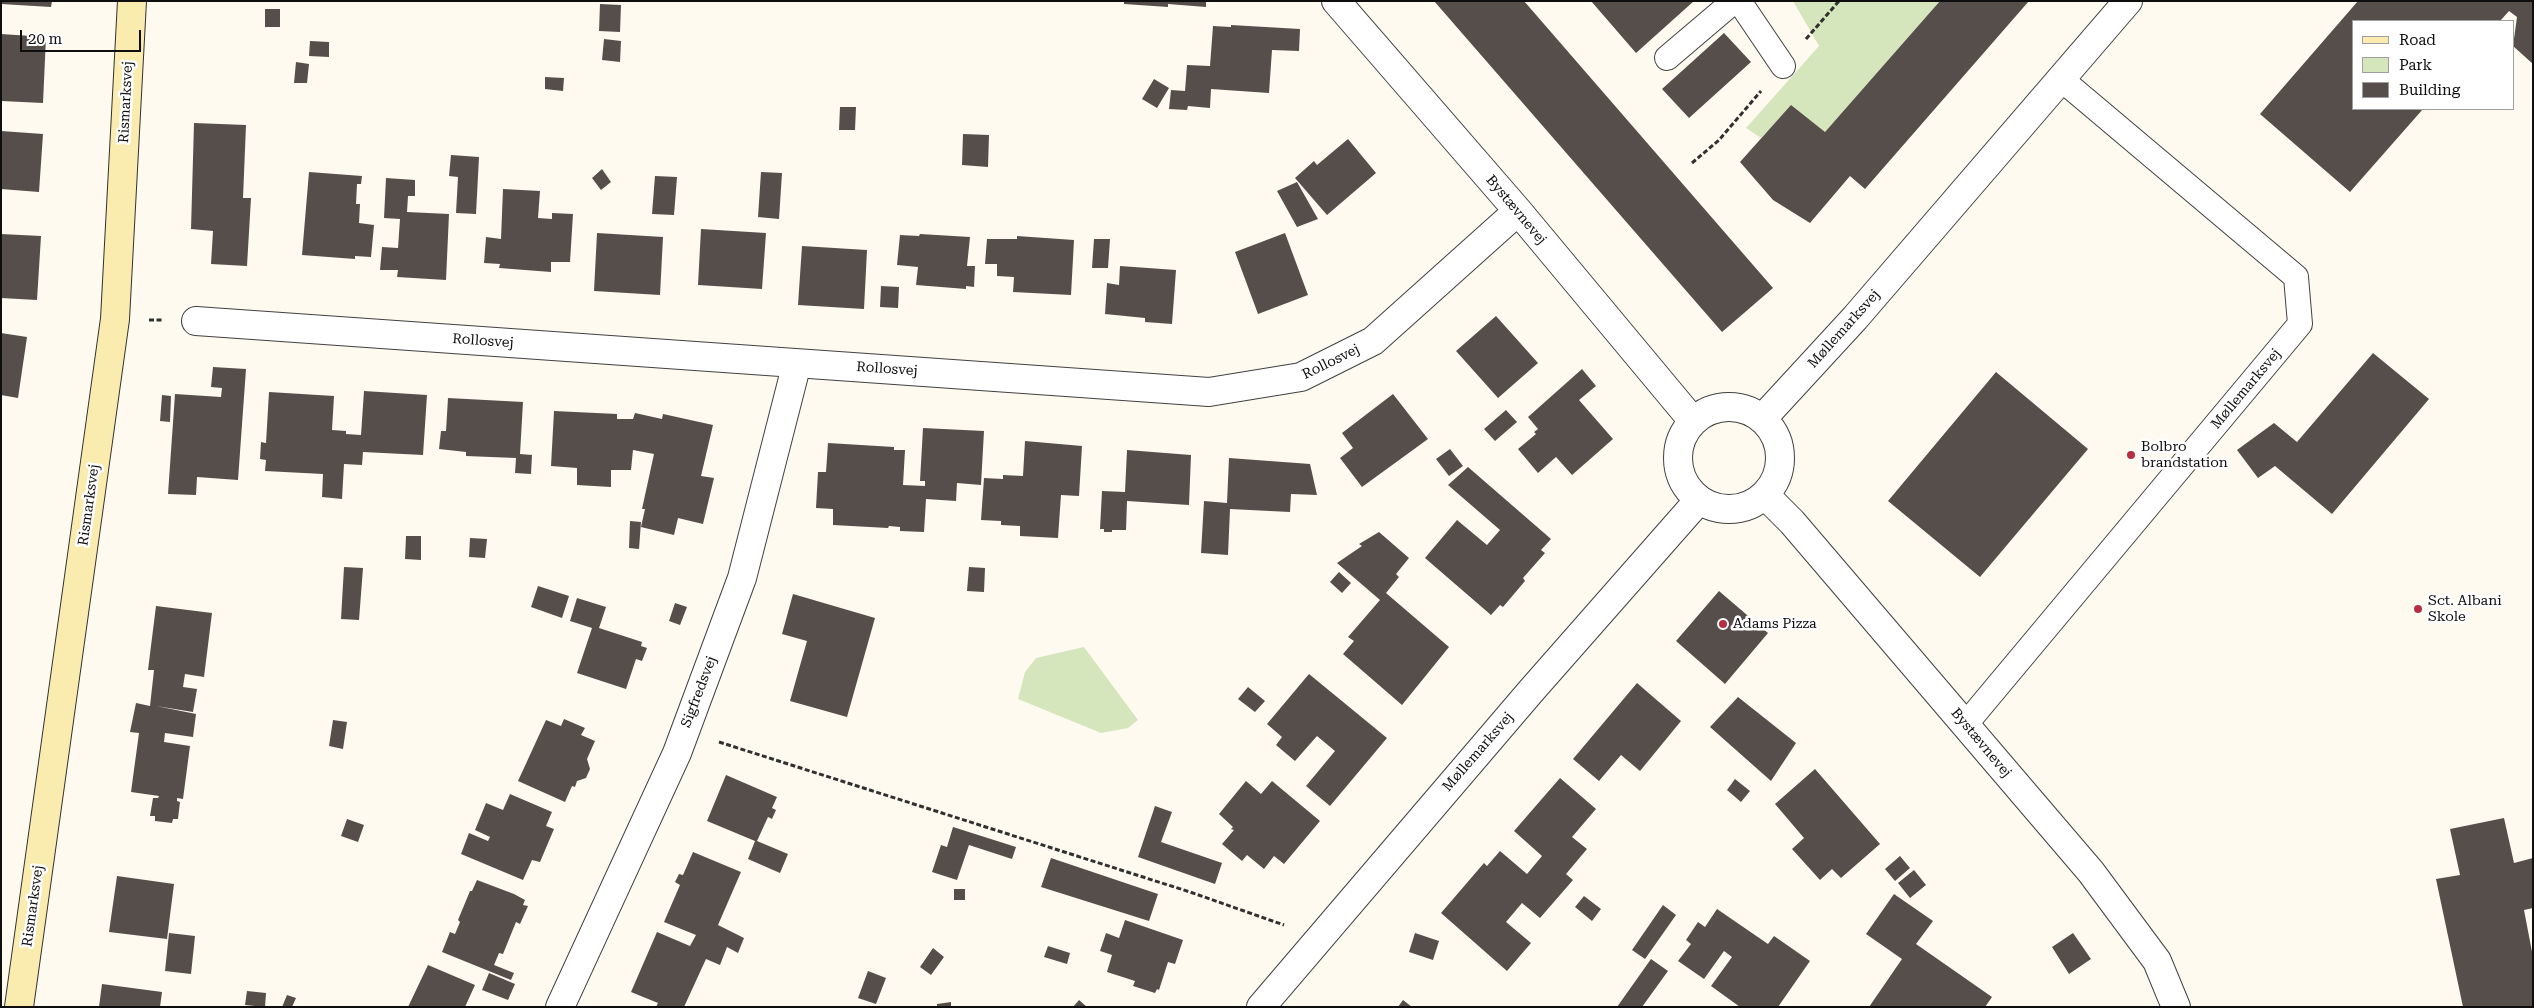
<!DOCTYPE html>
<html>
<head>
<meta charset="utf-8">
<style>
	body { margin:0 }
	#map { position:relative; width:2534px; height:1008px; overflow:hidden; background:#fefaf0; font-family:"Roboto Serif",serif }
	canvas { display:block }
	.frame { position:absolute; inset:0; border:2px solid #0e0e0e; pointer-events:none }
	.legend { position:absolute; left:2352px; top:20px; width:162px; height:90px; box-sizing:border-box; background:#fff; border:1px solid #9f9f9f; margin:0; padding:6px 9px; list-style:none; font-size:15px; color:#0e0e0e }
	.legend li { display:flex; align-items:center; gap:10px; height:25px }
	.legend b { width:25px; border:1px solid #9f9f9f }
	.scale { position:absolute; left:20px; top:30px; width:121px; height:22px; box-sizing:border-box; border:2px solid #0e0e0e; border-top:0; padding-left:6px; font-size:15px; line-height:18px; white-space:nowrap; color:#0e0e0e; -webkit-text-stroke:4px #fff; paint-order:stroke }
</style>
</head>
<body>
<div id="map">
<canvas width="2534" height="1008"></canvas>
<div class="frame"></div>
<ul class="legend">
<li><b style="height:6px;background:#faebaf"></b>Road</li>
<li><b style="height:14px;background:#d5e6bc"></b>Park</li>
<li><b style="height:14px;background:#564e4b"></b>Building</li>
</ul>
<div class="scale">20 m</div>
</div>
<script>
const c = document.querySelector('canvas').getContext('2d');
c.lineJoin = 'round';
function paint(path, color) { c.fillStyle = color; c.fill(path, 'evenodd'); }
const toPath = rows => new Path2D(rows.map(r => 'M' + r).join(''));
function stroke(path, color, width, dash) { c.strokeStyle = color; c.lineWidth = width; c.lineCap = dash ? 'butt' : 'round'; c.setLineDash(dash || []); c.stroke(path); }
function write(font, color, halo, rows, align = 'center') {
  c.font = font + ' "Roboto Serif",serif'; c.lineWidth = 5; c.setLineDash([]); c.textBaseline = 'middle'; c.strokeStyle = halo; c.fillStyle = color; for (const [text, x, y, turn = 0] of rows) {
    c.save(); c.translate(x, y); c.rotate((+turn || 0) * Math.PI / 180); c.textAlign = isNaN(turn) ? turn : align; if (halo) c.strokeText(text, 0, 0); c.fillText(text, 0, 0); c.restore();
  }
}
paint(toPath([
	[1793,1,1940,1,1825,132,1791,106,1761,138,1746,128,1819,46],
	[1084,647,1138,720,1128,728,1101,733,1018,699,1025,672,1036,658]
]), '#d5e6bc');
paint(toPath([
	[1,1,52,1,51,7,1,4],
	[1124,1,1206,1,1206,7,1168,4,1168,7,1124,4],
	[1434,1,1524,1,1773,288,1722,332],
	[1591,1,1694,1,1636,53],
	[1940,1,2029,1,1865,189,1850,176,1810,223,1773,200,1740,162,1791,105,1825,132],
	[2358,1,2533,1,2533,64,2513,46,2517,17,2509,11,2500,21,2353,21,2353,109,2423,109,2350,192,2260,114],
	[600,4,621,5,620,32,599,31],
	[265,9,280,9,280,27,265,27],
	[1231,25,1300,29,1299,51,1272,50,1269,93,1211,89,1210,108,1188,106,1187,110,1169,109,1171,90,1185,91,1187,65,1210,66,1213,26,1231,27],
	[1724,33,1751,62,1689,118,1662,89],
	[1,34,46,37,43,103,1,101],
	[604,39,621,41,620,62,602,60],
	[310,41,329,42,329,57,309,56],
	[296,62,309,64,307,83,294,83],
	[545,77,564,78,563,91,545,89],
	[1154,79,1169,88,1157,108,1142,99],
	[840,107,856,107,855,130,839,130],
	[194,123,246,125,243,198,251,198,247,266,211,264,213,231,191,229],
	[1,131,43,134,39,192,1,189],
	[963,134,989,135,988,167,962,165],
	[1348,139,1376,173,1327,215,1295,178,1314,161,1317,165],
	[451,155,479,157,476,214,456,213,458,177,449,176],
	[602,169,611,182,601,190,592,178],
	[309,172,362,176,361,184,357,184,356,204,360,204,359,223,374,225,371,257,355,256,355,259,302,255],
	[761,172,782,173,779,219,758,217],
	[655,176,677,177,674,215,652,214],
	[386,178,415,180,415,196,408,196,407,212,449,214,446,280,397,277,398,270,380,270,382,247,398,248,400,219,384,218],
	[1297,182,1318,219,1297,227,1277,191],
	[503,189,540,191,538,218,552,219,552,213,573,214,570,262,551,262,551,272,499,268,500,264,484,263,486,237,501,239],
	[701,229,766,233,762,289,698,285],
	[597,233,663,237,660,295,594,291],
	[1285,233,1308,295,1258,314,1235,252],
	[1,234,41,236,37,300,1,298],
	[920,234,970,237,967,266,975,266,974,287,966,286,966,289,916,285,918,267,897,265,900,235,919,236],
	[1017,236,1074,240,1071,295,1013,292,1014,277,997,276,997,264,985,264,987,239,1017,239],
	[1094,239,1110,239,1108,268,1092,268],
	[802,246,867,250,864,309,798,305],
	[1120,266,1176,270,1172,324,1145,322,1145,318,1105,314,1107,283,1119,285],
	[881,286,899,287,898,308,880,307],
	[1496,316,1538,363,1498,398,1456,351],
	[1,333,27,337,18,398,1,395],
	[2373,353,2429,399,2332,514,2275,466,2258,478,2237,450,2274,423,2297,442],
	[213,367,246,369,238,480,197,477,196,495,168,494,175,394,221,397,222,388,211,387],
	[1582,369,1596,386,1579,400,1613,439,1572,475,1556,457,1538,473,1518,449,1536,434,1534,432,1538,429,1528,417],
	[1996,372,2088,449,1980,577,1888,501],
	[364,391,427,395,423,455,363,452,362,465,344,464,342,499,322,497,323,474,265,471,266,460,260,459,261,442,266,443,269,392,334,396,332,430,346,431,346,434,361,435],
	[1393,394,1428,439,1362,487,1340,458,1353,448,1342,433],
	[162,395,171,396,170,422,160,421],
	[448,398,523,402,520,454,532,455,531,474,515,473,516,458,466,456,466,452,439,449,441,431,446,431],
	[1506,410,1517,422,1495,441,1484,429],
	[554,411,617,414,617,419,633,419,635,413,662,419,663,414,713,425,701,476,714,478,703,524,678,518,674,535,641,527,645,509,642,509,654,454,633,450,631,470,611,470,611,487,577,485,577,468,551,466],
	[923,428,984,431,981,485,957,483,956,501,926,499,924,532,900,531,900,527,889,526,888,528,833,525,833,509,816,508,818,472,826,472,828,443,894,447,894,450,905,450,903,485,925,486,925,481,920,481],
	[1025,441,1082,446,1079,496,1061,495,1058,538,1020,536,1020,526,1001,525,1001,521,981,520,984,478,1003,479,1003,475,1023,476],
	[1450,449,1463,466,1449,476,1436,459],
	[1127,450,1191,455,1189,505,1127,501,1126,530,1112,530,1112,532,1104,532,1104,529,1100,529,1102,491,1125,492],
	[1229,458,1310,464,1317,495,1291,494,1290,512,1230,509,1228,555,1201,553,1204,501,1227,503],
	[1468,467,1551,539,1541,550,1545,553,1523,578,1525,581,1503,607,1500,605,1491,615,1425,558,1457,520,1487,545,1500,530,1448,485],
	[630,521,641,522,639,549,629,548],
	[1379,532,1409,558,1396,574,1399,577,1386,593,1449,647,1402,705,1343,654,1354,641,1348,637,1380,600,1337,563,1362,546,1359,544],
	[406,536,421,536,421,560,405,559],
	[470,538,487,539,485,558,469,557],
	[344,567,363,568,359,620,341,619],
	[969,567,985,568,984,592,967,591],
	[1339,572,1351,583,1342,593,1330,582],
	[538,586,569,596,562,618,531,607],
	[1719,591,1768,633,1725,684,1676,641],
	[793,594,875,618,847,717,790,701,807,641,782,634],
	[577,598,606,607,599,628,642,642,641,646,647,648,642,661,636,659,626,689,577,673,592,628,570,621],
	[675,603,687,607,680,625,669,621],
	[156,606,212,613,204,677,185,674,183,687,197,689,193,712,156,706,196,714,193,737,165,733,164,742,190,746,183,799,177,798,177,801,180,802,178,819,173,819,172,823,155,821,155,816,150,816,153,798,158,798,159,796,131,792,139,733,130,732,136,703,150,706,154,670,148,670],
	[1309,674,1387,738,1330,806,1306,786,1335,751,1317,736,1295,761,1276,745,1282,737,1267,724],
	[1637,683,1681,721,1640,771,1621,755,1599,781,1573,759],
	[1248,687,1265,701,1255,712,1238,699],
	[1738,697,1796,743,1771,781,1710,727],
	[564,719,585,728,581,735,595,741,587,759,590,769,586,778,577,781,575,787,572,786,565,802,518,781,546,720,561,726],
	[333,720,347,722,343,749,329,746],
	[1815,769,1880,844,1841,878,1832,869,1820,880,1792,849,1804,838,1775,804],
	[726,775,777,797,772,808,776,810,772,819,768,817,757,841,788,854,780,873,748,859,755,841,707,821],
	[1560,778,1596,809,1572,837,1587,849,1566,874,1573,880,1540,918,1522,903,1506,922,1531,943,1507,971,1441,913,1484,863,1487,866,1500,851,1527,874,1542,856,1514,831],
	[1735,779,1750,791,1741,802,1727,790],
	[1246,781,1261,794,1272,781,1320,821,1284,864,1274,856,1264,869,1247,855,1242,861,1222,844,1234,830,1231,829,1233,827,1219,814],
	[510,794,552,812,546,826,554,829,540,862,532,860,523,880,461,854,469,833,488,841,490,837,475,830,486,803,503,810],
	[1155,806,1172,812,1161,842,1222,863,1215,884,1138,857],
	[2504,818,2514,863,2533,858,2533,908,2524,910,2533,957,2533,1007,2463,1007,2436,879,2460,875,2450,829],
	[347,819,364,825,358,842,341,836],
	[953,827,1016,847,1012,859,969,845,957,880,932,872,941,845,947,847],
	[693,852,741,872,718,925,744,938,738,953,727,947,720,965,706,959,684,1007,656,1007,658,1003,631,992,657,932,690,946,696,935,664,922,680,885,675,882,679,874,683,875],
	[1900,856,1910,868,1895,881,1885,869],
	[1051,858,1158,894,1149,921,1041,887],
	[1914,870,1926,885,1910,898,1898,883],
	[117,876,174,884,167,939,109,932],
	[477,880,514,894,525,900,523,905,528,906,520,924,516,922,503,954,499,953,494,965,514,973,511,980,442,952,450,932,455,934,460,922,458,920,470,891,472,891],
	[954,889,965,889,965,900,954,900],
	[1894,894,1933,921,1916,944,1992,997,1985,1007,1869,1007,1902,959,1866,934],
	[1584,896,1601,909,1592,921,1575,907],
	[1663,905,1676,915,1645,959,1632,950],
	[1717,909,1768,944,1774,936,1810,961,1778,1007,1740,1007,1711,986,1732,957,1724,951,1704,979,1678,961,1691,944,1686,940,1698,922,1705,927],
	[1125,920,1183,940,1175,964,1168,962,1159,990,1157,989,1155,993,1133,986,1135,981,1107,972,1112,955,1100,951,1106,933,1119,938],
	[169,933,195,936,191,974,165,971],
	[1415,933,1439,941,1433,960,1409,952],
	[2073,933,2091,959,2069,974,2052,947],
	[1048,946,1070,953,1067,964,1044,957],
	[933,948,944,957,931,975,920,967],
	[1651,959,1668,971,1642,1007,1617,1007],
	[428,965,475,985,465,1007,408,1007],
	[868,971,886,978,876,1004,858,998],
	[489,973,515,984,508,1000,482,990],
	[102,984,162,992,160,1007,99,1007],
	[247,991,266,993,265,1007,245,1005],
	[287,995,296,998,292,1007,282,1007],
	[1079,1000,1087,1007,1073,1007],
	[1403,1000,1412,1007,1398,1007],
	[951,1002,951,1007,937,1007,937,1004]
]), '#564e4b');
const lane = toPath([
	[1739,1,1783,66],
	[1667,58,1734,1],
	[1965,725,2300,324,2296,277,2061,79]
]);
const street = toPath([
	[1336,1,1518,211,1693,421],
	[196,321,1209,392,1301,377,1373,341,1518,211],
	'1678 458a51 51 0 1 1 102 0a51 51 0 1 1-102 0Z',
	[1762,419,1855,318,2128,1],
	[1765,495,1792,522,2091,872,2157,961,2176,1007],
	[560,1007,677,753,742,578,797,363],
	[1261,1007,1531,691,1699,500]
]);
const secondary = toPath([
	[19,1007,115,319,132,1]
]);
stroke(lane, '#414141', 26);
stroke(street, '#414141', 30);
stroke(secondary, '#303030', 30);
stroke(toPath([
	[1806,39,1839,1],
	[1692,163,1719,140,1761,91],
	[149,320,163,320],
	[719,742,1190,892,1284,925]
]), '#303030', 3, [5, 2.5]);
stroke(lane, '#fff', 24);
stroke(street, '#fff', 28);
stroke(secondary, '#faebaf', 28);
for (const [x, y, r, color] of [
	[2131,455,5,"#b52f41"],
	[2418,609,5,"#b52f41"],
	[1723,624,5,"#b52f41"]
]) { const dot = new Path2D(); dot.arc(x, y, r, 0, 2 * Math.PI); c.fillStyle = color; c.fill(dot); stroke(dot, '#fff', 2); }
write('14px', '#0e0e0e', '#fff', [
	["Rismarksvej",126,102,-87],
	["Bystævnevej",1516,210,50],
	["Møllemarksvej",1844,329,-48],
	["Rollosvej",483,341,4],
	["Rollosvej",1331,362,-26],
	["Rollosvej",887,369,4],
	["Møllemarksvej",2246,389,-50],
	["Rismarksvej",89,505,-82],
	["Sigfredsvej",699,692,-69],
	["Bystævnevej",1981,743,50],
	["Møllemarksvej",1478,752,-49],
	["Rismarksvej",33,906,-82]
]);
write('14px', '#0e0e0e', '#fff', [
	["Bolbro",2141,447],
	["brandstation",2141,463],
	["Sct. Albani",2428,601],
	["Skole",2428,617],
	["Adams Pizza",1733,624]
], 'left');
</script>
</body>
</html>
